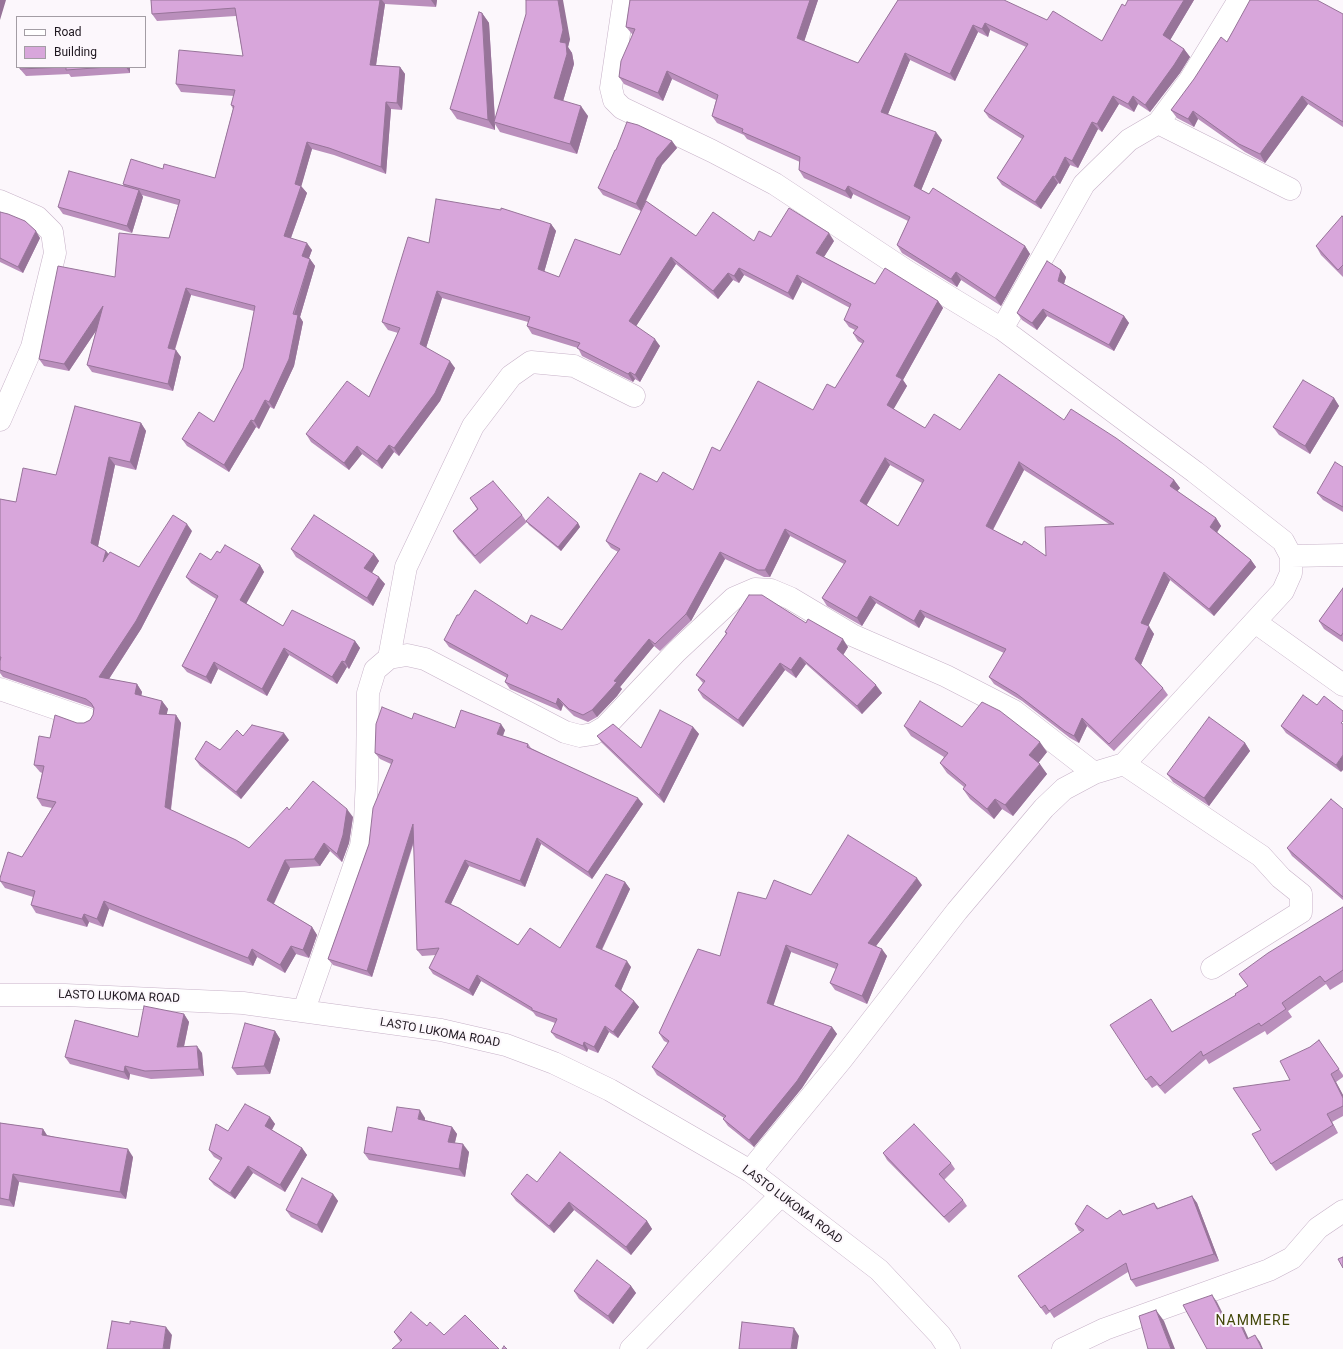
<!DOCTYPE html>
<html>
<head>
<meta charset="utf-8">
<style>
	body { margin:0 }
	#map { position:relative; width:1343px; height:1349px; overflow:hidden; background:#fcf7fc; font-family:Roboto,sans-serif }
	canvas { display:block }
	.legend { position:absolute; left:16px; top:16px; width:130px; height:52px; box-sizing:border-box; background:#fcf7fc; border:1px solid #a39da4; margin:0; padding:5px 7px; list-style:none; font-size:12px; color:#1e171f }
	.legend li { display:flex; align-items:center; gap:8px; height:20px }
	.legend b { width:20px; border:1px solid #a39da4 }
</style>
</head>
<body>
<div id="map">
<canvas width="1343" height="1349"></canvas>
<ul class="legend">
<li><b style="height:5px;background:#fff"></b>Road</li>
<li><b style="height:11px;background:#d8a6db"></b>Building</li>
</ul>
</div>
<script>
const c = document.querySelector('canvas').getContext('2d');
c.lineJoin = 'round';
const toPath = rows => new Path2D(rows.map(r => 'M' + r).join(''));
function stroke(path, color, width, dash) { c.strokeStyle = color; c.lineWidth = width; c.lineCap = dash ? 'butt' : 'round'; c.setLineDash(dash || []); c.stroke(path); }
function paint(path, color) { c.fillStyle = color; c.fill(path, 'evenodd'); }
function write(font, color, halo, rows, align = 'center') {
  c.font = font + ' Roboto,sans-serif'; c.lineWidth = 4; c.setLineDash([]); c.textBaseline = 'middle'; c.strokeStyle = halo; c.fillStyle = color; for (const [text, x, y, turn = 0] of rows) {
    c.save(); c.translate(x, y); c.rotate((+turn || 0) * Math.PI / 180); c.textAlign = isNaN(turn) ? turn : align; if (halo) c.strokeText(text, 0, 0); c.fillText(text, 0, 0); c.restore();
  }
}
const minor = toPath([
	[624,0,611,88,614,100,622,108,712,151,775,184,908,272,1002,329,1195,472,1283,541,1291,556,1291,573,1283,591,1124,764,1094,773,1064,789,1044,808,957,911,842,1059,750,1171],
	[1158,123,1290,189],
	[0,201,37,217,52,232,55,253,32,347,0,420],
	[1002,329,1084,184,1129,140,1158,123,1190,80,1239,0],
	[1291,556,1343,555],
	[1255,622,1343,685],
	[389,658,406,567,473,426,511,376,531,362,574,366,634,396],
	[0,689,87,719],
	[1124,764,1261,856,1281,878,1301,894,1301,912,1212,968],
	[0,995,65,995,243,1003,441,1030,506,1045,554,1063,610,1090,750,1171,879,1270,940,1335,949,1349],
	[304,1010,361,846,365,820,367,779,368,693,375,670,389,658,407,655,425,659,565,732,580,736,593,734,605,727,676,652,734,598,755,589,771,590,790,598,852,635,946,676,1014,711,1094,773],
	[631,1349,780,1196],
	[1063,1349,1105,1329,1269,1270,1292,1258,1318,1228,1343,1211]
]);
stroke(minor, '#c7b2c8', 23);
stroke(minor, '#fff', 22);
paint(toPath([
	[151,0,437,0,436,7,385,4,376,65,400,67,405,74,402,110,391,109,386,174,334,155,312,149,301,186,307,193,291,238,312,250,309,258,315,266,300,317,303,322,294,366,274,409,270,407,259,429,256,427,229,472,187,446,182,439,214,422,243,368,254,311,191,295,175,350,181,357,173,391,92,372,87,365,96,331,69,371,44,366,39,359,115,277,169,238,178,205,142,195,143,197,132,233,63,214,58,207,124,186,123,184,163,169,215,178,233,109,231,105,234,96,181,92,176,84,243,56,236,16,157,21,152,14],
	[630,0,818,0,804,41,858,63,898,0,1047,20,1102,41,1125,6,1194,0,1170,40,1184,49,1190,57,1180,73,1150,112,1138,104,1134,112,1119,104,1102,132,1098,129,1078,168,1070,165,1060,184,1058,183,1041,209,1002,185,997,178,1022,139,989,118,984,111,1026,47,990,30,988,37,978,32,955,81,910,60,888,114,942,140,921,190,1025,246,1030,254,1001,306,961,280,957,287,902,253,897,245,908,221,853,194,851,199,804,178,799,170,800,162,747,139,744,135,717,123,712,116,716,100,672,79,663,101,624,84,619,77,633,35,632,34,626,27],
	[482,13,489,23,495,119,526,14,570,39,568,47,572,53,574,64,563,101,588,116,577,154,500,132,495,124,495,130,457,119,450,109],
	[1343,14,1343,127,1308,104,1265,163,1245,152,1198,119,1194,127,1177,118,1171,110,1227,42],
	[20,67,130,67,130,73,71,77,69,74,26,76,20,69],
	[672,141,677,148,662,165,646,201,696,236,754,241,771,237,834,241,824,257,875,284,938,301,943,308,903,380,907,386,893,409,925,428,960,430,1064,420,1174,480,1180,488,1177,491,1216,518,1221,526,1217,532,1251,560,1256,567,1214,616,1170,580,1148,626,1154,634,1141,665,1163,688,1168,695,1114,751,1087,726,1079,743,1070,738,1022,701,994,684,989,677,1004,653,925,617,919,628,876,603,862,626,827,606,822,598,844,564,790,536,770,577,764,577,725,559,691,621,660,651,654,646,620,687,622,689,617,696,597,717,588,722,574,716,563,705,561,711,510,689,505,682,507,678,449,647,444,640,459,615,527,624,562,630,618,552,611,548,606,541,657,482,693,490,720,451,813,410,835,388,863,344,858,341,853,333,855,330,849,327,844,320,850,308,802,282,793,300,744,275,739,283,733,280,718,299,676,264,636,326,660,346,640,382,635,379,633,382,582,356,578,348,532,334,527,326,528,322,442,298,426,348,455,368,440,401,399,456,394,452,382,469,362,454,349,470,311,442,306,434,369,397,398,333,388,330,382,322,429,243,551,224,556,231,544,272,559,277,620,255,641,211,603,195,598,188,616,150],
	[890,465,922,483,898,526,866,505],
	[1024,470,1109,524,1046,556,993,530],
	[0,212,40,238,23,273,0,262],
	[1343,217,1343,277,1321,255,1316,246],
	[1061,270,1066,277,1064,284,1124,316,1129,323,1114,351,1047,316,1037,330,1022,320,1017,313],
	[1334,398,1339,406,1310,454,1279,435,1273,427],
	[141,423,146,431,136,470,115,465,98,546,106,551,109,554,139,567,192,531,141,629,109,679,137,684,142,692,141,696,162,701,168,709,166,714,176,715,181,723,171,810,249,848,289,810,353,817,349,843,342,862,330,851,320,866,290,868,274,904,312,927,317,935,309,958,296,954,285,973,257,957,253,966,109,909,103,927,89,922,87,927,36,913,31,905,33,897,5,888,0,881,0,878,22,857,52,808,42,806,37,798,42,773,40,772,34,765,50,738,77,723,84,723,90,720,93,715,94,709,91,707,3,677,0,673,0,499,16,502,56,475],
	[1343,467,1343,512,1323,500,1317,493],
	[470,498,522,515,526,521,578,523,580,527,561,551,529,525,527,522,480,564,458,539,453,531,477,509],
	[291,549,374,554,379,561,372,572,385,584,373,606,296,557],
	[220,553,260,565,264,572,246,603,283,626,355,641,360,648,349,669,347,667,337,684,289,655,267,696,218,669,211,684,187,672,182,666,216,599,191,583,186,577],
	[1343,588,1343,642,1324,629,1319,621],
	[806,623,848,647,843,655,882,693,862,714,806,664,796,678,785,670,743,727,703,698,698,690,703,683,696,675,726,634,725,632],
	[1303,695,1341,772,1286,733,1281,726],
	[412,719,455,728,505,730,503,736,528,744,531,748,643,804,592,879,541,844,525,887,469,866,451,904,518,945,560,948,625,882,630,889,602,950,631,967,621,990,634,1001,639,1007,618,1038,609,1032,598,1053,588,1049,587,1052,556,1038,551,1032,555,1023,536,1016,533,1012,481,981,473,996,433,974,429,968,436,955,422,956,417,950,414,842,372,977,333,965,328,959,369,844,391,764,380,759,375,753],
	[904,726,962,727,1047,752,1038,763,1047,774,1013,816,1002,809,994,819,970,799,963,789,964,787,947,773,940,763,944,757,911,736],
	[693,727,699,734,664,803,602,743,597,736,641,748],
	[289,740,241,799,200,766,195,759,220,750],
	[1245,743,1250,751,1209,806,1173,782,1167,774],
	[1343,809,1343,900,1292,856,1287,848],
	[922,885,876,946,887,956,867,1004,835,990,830,983,836,969,791,952,773,1005,832,1027,837,1034,802,1088,754,1147,728,1126,723,1119,724,1118,657,1075,652,1067,668,1043,664,1041,659,1033,720,956,766,899],
	[1343,907,1343,982,1330,990,1326,984,1288,1011,1292,1017,1267,1035,1265,1031,1209,1064,1206,1059,1165,1094,1157,1085,1152,1088,1146,1080,1173,1032,1236,995,1247,986],
	[184,1014,189,1022,184,1047,202,1053,204,1076,151,1079,130,1074,129,1080,70,1064,65,1057,138,1037],
	[275,1031,280,1039,270,1074,237,1075,232,1068],
	[1319,1040,1343,1075,1343,1077,1336,1082,1343,1095,1343,1116,1332,1122,1338,1133,1276,1171,1271,1164,1261,1130,1310,1047],
	[270,1117,275,1124,272,1130,302,1148,307,1155,285,1192,253,1173,235,1199,214,1185,209,1179,221,1161,214,1157,209,1150,228,1131],
	[425,1118,425,1120,452,1127,457,1134,455,1143,469,1152,465,1177,369,1160,364,1153,392,1132],
	[0,1123,43,1129,47,1135,133,1157,126,1199,19,1182,14,1207,0,1205],
	[883,1153,951,1163,955,1169,944,1180,963,1200,967,1206,949,1223,887,1160],
	[537,1182,647,1221,652,1229,631,1255,574,1210,554,1233,516,1201,511,1194],
	[333,1194,338,1201,322,1233,291,1217,286,1210],
	[1192,1196,1197,1203,1219,1261,1136,1287,1131,1280,1128,1272,1054,1318,1050,1312,1046,1315,1018,1276,1082,1232,1079,1231,1075,1224,1107,1219,1120,1210,1123,1215,1154,1203,1158,1208],
	[631,1286,636,1293,613,1324,579,1299,574,1291],
	[427,1326,444,1335,400,1341,394,1332]
]), '#ba8fbc');
paint(toPath([
	[0,0,6,0,0,20],
	[380,0,382,0,385,4,375,72,370,65],
	[431,0,437,0,436,7],
	[558,0,563,0,570,39,568,47,572,53,574,64,561,108,554,98,560,42],
	[810,0,818,0,803,45,797,38],
	[1184,0,1194,0,1169,42,1163,35],
	[482,13,489,23,495,122,494,122,495,124,495,130,488,120],
	[985,23,990,30,988,37,982,29],
	[973,25,978,32,955,81,950,74],
	[1184,49,1190,57,1180,73,1150,112,1145,105],
	[905,53,910,60,886,119,881,112],
	[126,67,130,67,130,73],
	[400,67,405,74,402,110,397,103],
	[667,71,672,79,663,101,658,93],
	[1113,96,1119,104,1102,132,1097,124],
	[1133,96,1138,104,1134,112,1128,104],
	[1302,96,1308,104,1265,163,1260,154],
	[386,102,391,109,386,174,381,167],
	[581,106,588,116,577,154,570,144],
	[1193,111,1198,119,1194,127,1188,119],
	[1092,122,1098,129,1078,168,1072,161],
	[936,132,942,140,920,193,914,186],
	[672,141,677,148,662,165,641,211,636,204,657,158],
	[307,142,312,149,300,191,295,184],
	[1065,157,1070,165,1060,184,1055,177],
	[1053,176,1058,183,1041,209,1035,202],
	[301,186,307,193,289,243,284,236],
	[848,186,853,194,851,199,845,191],
	[139,190,143,197,132,233,127,226],
	[551,224,556,231,543,276,538,269],
	[36,231,40,238,23,273,18,267],
	[829,233,834,241,822,260,816,253],
	[307,243,312,250,307,263,302,256],
	[1025,246,1030,254,1001,306,995,298],
	[671,257,676,264,635,328,629,321],
	[310,259,315,266,300,317,303,322,294,366,274,409,269,402],
	[739,268,744,275,739,283,734,276],
	[1061,270,1066,277,1063,287,1058,281],
	[956,272,961,280,957,287,951,279],
	[728,273,733,280,718,299,713,291],
	[797,275,802,282,793,300,788,293],
	[186,288,191,295,173,355,168,348],
	[437,291,442,298,425,351,420,344],
	[938,301,943,308,903,380,907,386,892,412,887,405,896,376],
	[103,306,108,313,69,371,64,364],
	[1043,309,1047,316,1037,330,1032,323],
	[1124,316,1129,323,1114,351,1109,345],
	[655,339,660,346,640,382,635,375],
	[176,350,181,357,173,391,168,384],
	[450,361,455,368,440,401,399,456,394,448],
	[630,372,635,379,633,382,628,374],
	[1334,398,1339,406,1310,454,1305,446],
	[265,400,270,407,259,429,254,421],
	[251,420,256,427,229,472,224,465],
	[141,423,146,431,136,470,130,462],
	[389,445,394,452,382,469,377,461],
	[357,446,362,454,349,470,344,463],
	[109,457,115,465,97,551,91,543],
	[885,458,890,465,865,508,860,501],
	[1019,462,1024,470,991,533,986,526],
	[1174,480,1180,488,1175,494,1170,486],
	[1216,518,1221,526,1216,534,1210,527],
	[578,523,580,527,561,551,558,547],
	[187,524,192,531,141,629,105,685,99,677],
	[785,529,790,536,770,577,765,570],
	[106,551,112,559,103,562],
	[720,552,725,559,691,621,686,614],
	[374,554,379,561,370,576,364,568],
	[1251,560,1256,567,1214,616,1209,609],
	[260,565,264,572,245,606,240,600],
	[1164,572,1170,580,1146,631,1141,623],
	[379,577,385,584,373,606,367,598],
	[870,596,876,603,862,626,857,618],
	[920,610,925,617,919,628,914,621],
	[1149,626,1154,634,1140,667,1135,659],
	[649,639,654,646,620,687,622,689,617,696,597,717,592,710,614,681],
	[843,639,848,647,842,657,837,649],
	[355,641,360,648,349,669,345,662],
	[284,648,289,655,267,696,262,689],
	[800,657,806,664,796,678,791,670],
	[342,661,347,667,337,684,332,677],
	[214,662,218,669,211,684,206,677],
	[780,663,785,670,743,727,738,720],
	[137,684,142,692,140,702,135,694],
	[876,685,882,693,862,714,857,706],
	[558,698,563,705,561,711,556,704],
	[162,701,168,709,165,722,159,714],
	[176,715,181,723,170,815,165,807],
	[1082,718,1087,726,1079,743,1074,736],
	[501,724,505,730,501,740,497,734],
	[693,727,699,734,664,803,659,795],
	[284,733,289,740,241,799,236,792],
	[1040,742,1047,752,1036,766,1029,755],
	[1245,743,1250,751,1209,806,1204,798],
	[1343,755,1343,770,1341,772,1336,765],
	[1040,764,1047,774,1013,816,1005,805],
	[638,798,643,804,592,879,588,872],
	[995,799,1002,809,994,819,987,809],
	[347,809,353,817,349,843,342,862,337,854],
	[413,824,417,830,372,977,367,971],
	[537,838,541,844,525,887,520,881],
	[324,843,330,851,320,866,314,859],
	[285,860,290,868,272,907,267,900],
	[465,860,469,866,449,908,445,902],
	[917,878,922,885,873,950,868,943],
	[625,882,630,889,600,953,596,947],
	[104,901,109,909,103,927,97,919],
	[84,914,89,922,87,927,82,919],
	[312,927,317,935,309,958,303,950],
	[786,945,791,952,772,1010,767,1003],
	[291,946,296,954,285,973,280,965],
	[252,949,257,957,253,966,248,958],
	[882,949,887,956,867,1004,862,996],
	[627,961,631,967,620,993,615,986],
	[477,975,481,981,473,996,469,990],
	[634,1001,639,1007,618,1038,613,1032],
	[184,1014,189,1022,182,1055,177,1047],
	[605,1026,609,1032,598,1053,594,1047],
	[832,1027,837,1034,802,1088,754,1147,749,1140],
	[275,1031,280,1039,270,1074,264,1066],
	[584,1042,588,1049,587,1052,583,1046],
	[197,1046,202,1053,204,1076,199,1069],
	[125,1066,130,1074,129,1080,124,1072],
	[1331,1074,1336,1082,1343,1095,1343,1098],
	[420,1110,425,1118,424,1126,418,1119],
	[1327,1114,1332,1122,1338,1133,1333,1125],
	[270,1117,275,1124,270,1133,265,1126],
	[452,1127,457,1134,453,1149,448,1142],
	[43,1129,48,1137,42,1135],
	[463,1144,469,1152,465,1177,459,1169],
	[302,1148,307,1155,285,1192,280,1185],
	[128,1149,133,1157,126,1199,120,1192],
	[248,1166,253,1173,235,1199,230,1193],
	[13,1174,19,1182,14,1207,9,1200],
	[333,1194,338,1201,322,1233,317,1225],
	[1192,1196,1197,1203,1219,1261,1214,1254],
	[569,1202,574,1210,554,1233,549,1226],
	[647,1221,652,1229,631,1255,626,1247],
	[631,1286,636,1293,613,1324,608,1316],
	[1212,1295,1217,1302,1232,1332,1227,1325],
	[1156,1310,1164,1321,1175,1349,1171,1349],
	[1238,1319,1243,1326,1252,1346,1247,1339],
	[166,1327,172,1335,170,1349,163,1349],
	[794,1328,799,1336,797,1349,791,1349],
	[1255,1335,1260,1342,1263,1349,1262,1349]
]), '#977499');
const building = toPath([
	[151,0,380,0,370,65,400,67,397,103,386,102,381,167,329,148,307,142,295,184,301,186,284,236,307,243,302,256,310,259,293,314,298,315,289,359,269,402,265,400,254,421,251,420,224,465,182,439,199,412,214,422,243,368,255,306,186,288,168,348,176,350,168,384,87,365,103,306,64,364,39,359,58,266,115,277,119,233,169,238,180,200,123,184,131,159,163,169,164,164,215,178,234,106,231,105,235,90,176,84,179,50,243,56,235,8,152,14,151,0],
	[526,0,558,0,563,30,560,42,566,43,567,54,554,98,581,106,570,144,494,122,526,14,526,0],
	[630,0,810,0,797,38,858,63,898,0,1004,0,1047,20,1053,11,1102,41,1122,4,1125,6,1128,0,1184,0,1163,35,1184,49,1174,65,1145,105,1133,96,1128,104,1113,96,1097,124,1092,122,1072,161,1065,157,1055,177,1053,176,1035,202,997,178,1024,136,984,111,1028,44,985,23,982,29,973,25,950,74,905,53,881,112,936,132,914,186,929,194,933,188,1025,246,995,298,956,272,951,279,897,245,910,217,848,186,845,191,799,170,800,157,742,132,743,129,712,116,718,95,667,71,658,93,619,77,621,61,635,29,626,27,630,0],
	[1250,0,1317,0,1343,14,1343,122,1302,96,1260,154,1239,144,1193,111,1188,119,1171,110,1194,79,1221,37,1227,42,1250,0],
	[479,12,482,13,488,120,450,109,479,12],
	[20,67,65,67,20,69,20,67],
	[66,67,108,67,66,70,66,67],
	[627,122,638,125,672,141,657,158,636,204,598,188,615,150,616,150,627,122],
	[69,171,139,190,127,226,58,207,69,171],
	[436,199,501,210,501,208,551,224,538,269,559,277,575,239,620,255,646,201,696,236,713,212,754,241,759,231,771,237,789,208,829,233,816,253,875,284,885,268,938,301,896,376,902,379,887,405,925,428,934,414,960,430,999,374,1064,420,1071,409,1116,438,1174,480,1170,486,1216,518,1210,527,1251,560,1209,609,1164,572,1141,623,1149,626,1135,659,1163,688,1109,744,1082,718,1074,736,1065,731,1017,694,989,677,1006,649,920,610,914,621,870,596,857,618,822,598,846,561,785,529,765,570,758,570,720,552,686,614,655,644,649,639,614,681,617,682,612,688,592,710,583,715,569,709,558,698,556,704,505,682,508,675,444,640,457,615,459,615,475,590,527,624,531,615,562,630,620,549,606,541,640,473,657,482,663,472,693,490,712,447,720,451,758,381,813,410,827,384,835,388,864,341,853,333,858,327,844,320,851,304,797,275,788,293,739,268,734,276,728,273,713,291,671,257,629,321,655,339,635,375,630,372,628,374,577,348,580,343,527,326,530,317,437,291,420,344,450,361,435,393,394,448,389,445,377,461,357,446,344,463,306,434,347,381,369,397,400,328,382,322,408,237,429,243,436,199],
	[885,458,924,480,898,526,860,501,885,458],
	[1019,462,1114,524,1045,527,1046,556,1024,541,1022,545,986,526,1019,462],
	[0,212,8,214,25,221,36,231,18,267,0,258,0,212],
	[1342,216,1343,217,1343,265,1338,270,1316,246,1342,216],
	[1047,261,1061,270,1058,281,1124,316,1109,345,1043,309,1032,323,1017,313,1047,261],
	[1303,380,1334,398,1305,446,1273,427,1303,380],
	[75,406,141,423,130,462,109,457,91,543,106,551,103,562,110,552,139,567,173,515,187,524,136,621,99,677,137,684,135,694,162,701,159,714,176,715,165,807,236,840,249,848,287,807,289,810,313,781,347,809,343,835,337,854,324,843,314,859,285,860,267,900,312,927,303,950,291,946,280,965,252,949,248,958,104,901,97,919,84,914,82,919,31,905,35,891,0,881,0,878,8,852,22,857,56,802,37,798,44,766,34,765,39,736,50,738,55,715,77,723,84,723,90,720,93,715,94,708,91,703,86,699,0,670,0,661,1,657,0,657,0,499,16,502,23,468,56,475,75,406],
	[1335,462,1343,467,1343,507,1317,493,1335,462],
	[493,481,522,515,475,556,453,531,478,509,470,498,493,481],
	[548,497,578,523,558,547,526,521,548,497],
	[314,515,374,554,364,568,379,577,367,598,291,549,314,515],
	[225,545,260,565,240,600,283,626,292,610,355,641,345,662,342,661,332,677,284,648,262,689,214,662,206,677,182,666,218,596,186,577,200,553,211,560,217,551,220,553,225,545],
	[1343,588,1343,633,1341,636,1319,621,1343,588],
	[749,595,762,595,806,623,808,619,843,639,837,649,876,685,857,706,800,657,791,670,780,663,738,720,698,690,705,681,696,675,727,633,725,632,749,595],
	[1303,695,1317,705,1324,696,1343,711,1343,721,1341,723,1343,724,1343,755,1336,765,1281,726,1303,695],
	[920,701,962,727,982,702,1000,711,1040,742,1029,755,1040,764,1005,805,995,799,987,809,963,789,966,785,940,763,948,753,904,726,920,701],
	[382,707,412,719,414,713,455,728,461,710,501,724,497,734,528,744,527,747,638,798,588,872,537,838,520,881,465,860,445,902,459,908,518,945,530,928,560,948,606,874,625,882,596,947,627,961,615,986,634,1001,613,1032,605,1026,594,1047,584,1042,583,1046,551,1032,557,1019,532,1010,532,1008,477,975,469,990,429,968,439,948,417,950,413,824,367,971,328,959,369,844,373,808,393,760,375,753,376,724,382,707],
	[660,710,693,727,659,795,597,736,613,724,641,748,660,710],
	[1209,717,1245,743,1204,798,1167,774,1209,717],
	[252,725,284,733,236,792,195,759,206,741,220,750,237,730,243,736,252,725],
	[1331,799,1343,809,1343,897,1287,848,1331,799],
	[848,835,917,878,868,943,882,949,862,996,830,983,838,964,786,945,767,1003,832,1027,797,1081,749,1140,723,1119,726,1116,652,1067,669,1041,659,1033,698,949,720,956,738,892,766,899,774,880,811,895,848,835],
	[1343,907,1343,970,1325,982,1320,976,1282,1003,1286,1009,1261,1026,1259,1023,1203,1056,1201,1051,1160,1086,1151,1076,1146,1080,1110,1025,1151,999,1172,1032,1236,995,1235,994,1248,986,1239,974,1268,953,1343,907],
	[144,1006,184,1014,177,1047,197,1046,199,1069,145,1071,125,1066,124,1072,65,1057,75,1020,138,1037,144,1006],
	[245,1023,275,1031,264,1066,232,1068,245,1023],
	[1319,1040,1339,1069,1331,1074,1343,1098,1343,1106,1327,1114,1333,1125,1271,1164,1252,1134,1261,1130,1233,1088,1290,1080,1280,1061,1310,1047,1319,1040],
	[245,1104,270,1117,265,1126,302,1148,280,1185,248,1166,230,1193,209,1179,222,1158,209,1150,216,1124,228,1131,245,1104],
	[397,1107,420,1110,418,1119,452,1127,448,1142,463,1144,459,1169,364,1153,368,1127,392,1132,397,1107],
	[0,1123,43,1129,42,1135,128,1149,120,1192,13,1174,9,1200,0,1198,0,1123],
	[914,1124,951,1163,939,1174,963,1200,944,1217,883,1153,914,1124],
	[560,1152,647,1221,626,1247,569,1202,549,1226,511,1194,527,1174,537,1182,560,1152],
	[302,1178,333,1194,317,1225,286,1210,302,1178],
	[1192,1196,1214,1254,1131,1280,1126,1263,1049,1311,1045,1305,1041,1308,1018,1276,1084,1230,1075,1224,1087,1205,1107,1219,1120,1210,1123,1215,1154,1203,1157,1209,1192,1196],
	[1343,1257,1343,1268,1338,1259,1343,1257],
	[597,1260,631,1286,608,1316,574,1291,597,1260],
	[1212,1295,1227,1325,1238,1319,1247,1339,1255,1335,1262,1349,1207,1349,1183,1305,1212,1295],
	[1156,1310,1171,1349,1148,1349,1139,1316,1156,1310],
	[411,1312,427,1326,430,1322,444,1335,465,1315,499,1349,392,1349,402,1340,394,1332,411,1312],
	[112,1321,130,1324,130,1321,166,1327,163,1349,107,1349,112,1321],
	[742,1322,794,1328,791,1349,739,1349,742,1322],
	[504,1346,507,1349,502,1349,504,1346]
]);
paint(building, '#d8a6db');
stroke(building, '#977499', 1);
write('12px', '#1e171f', '#fcf7fc', [
	["LASTO LUKOMA ROAD",119,997,2],
	["LASTO LUKOMA ROAD",440,1033,10],
	["LASTO LUKOMA ROAD",792,1205,37]
]);
c.letterSpacing = '1px';
write('14px', '#424709', '#fcf7fc', [
	["NAMMERE",1253,1321]
]);
c.letterSpacing = '0px';
</script>
</body>
</html>
